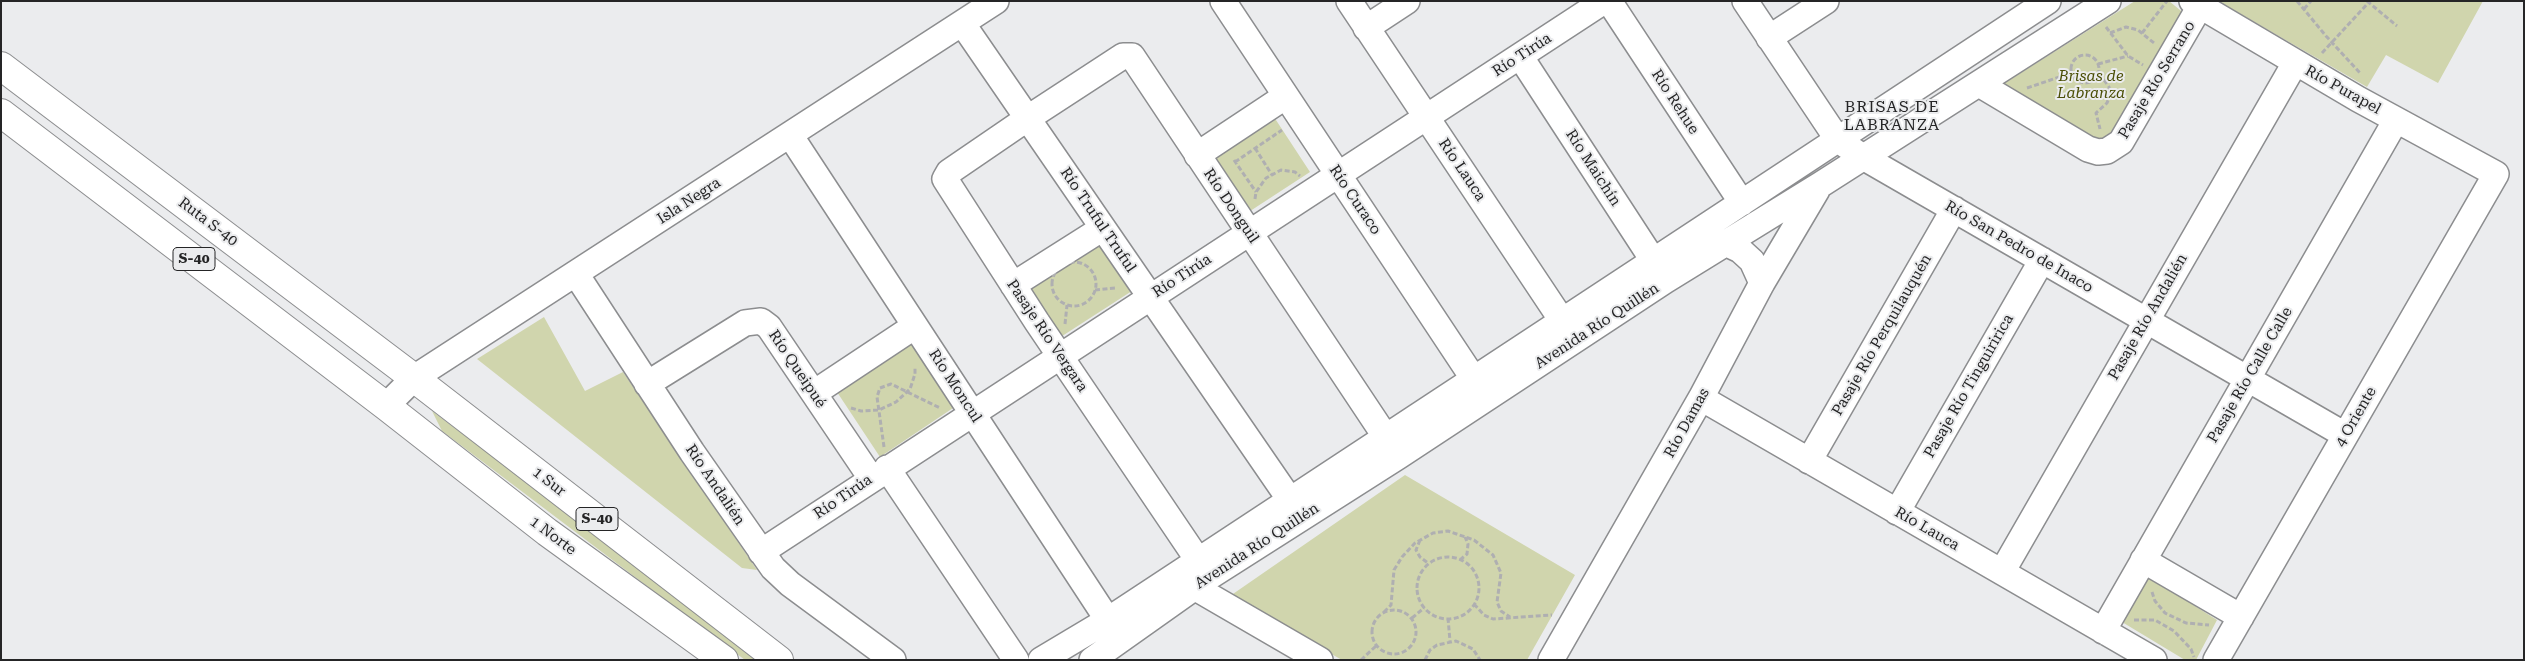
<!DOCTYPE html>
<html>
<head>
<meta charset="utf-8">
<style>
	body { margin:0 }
	#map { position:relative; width:2525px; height:661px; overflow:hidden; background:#ebecee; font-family:"Roboto Serif",serif }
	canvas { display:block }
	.frame { position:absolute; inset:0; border:2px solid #252526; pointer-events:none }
</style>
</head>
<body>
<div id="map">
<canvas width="2525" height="661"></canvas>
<div class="frame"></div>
</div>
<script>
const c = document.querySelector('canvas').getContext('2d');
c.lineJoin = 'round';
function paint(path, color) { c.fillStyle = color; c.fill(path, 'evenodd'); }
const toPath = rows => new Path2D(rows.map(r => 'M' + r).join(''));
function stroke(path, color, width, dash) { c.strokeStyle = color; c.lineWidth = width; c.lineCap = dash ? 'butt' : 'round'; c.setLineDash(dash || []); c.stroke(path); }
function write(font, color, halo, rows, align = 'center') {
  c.font = font + ' "Roboto Serif",serif'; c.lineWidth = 4; c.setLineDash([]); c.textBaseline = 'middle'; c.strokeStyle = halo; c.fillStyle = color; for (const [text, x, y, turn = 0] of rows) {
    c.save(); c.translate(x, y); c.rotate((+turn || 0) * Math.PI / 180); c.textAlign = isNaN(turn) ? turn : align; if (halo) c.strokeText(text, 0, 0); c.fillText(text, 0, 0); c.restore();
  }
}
paint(toPath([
	[2135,1,2169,1,2186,15,2119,134,2103,144,2000,86],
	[2218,1,2483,1,2438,83,2386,55,2367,87],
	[1274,117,1310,172,1241,217,1205,161],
	[1100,243,1135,289,1056,340,1023,289],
	[544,317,585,391,623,372,757,570,742,568,477,359],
	[916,339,959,404,880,457,837,392],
	[432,411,764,660,745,660,701,627,442,431],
	[1405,475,1575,575,1527,660,1342,660,1230,596],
	[2148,576,2217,620,2196,660,2185,660,2122,622]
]), '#d0d5ad');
const minor = toPath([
	[1223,1,1483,393],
	[1349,1,1571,334],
	[1609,1,1742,203],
	[1745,1,1838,140,1863,157,2345,435],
	[2192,1,2358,99,2496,174,2216,660],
	[962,23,1299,513],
	[1366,28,1407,1],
	[1769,38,1826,1],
	[1520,56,1662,274],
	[1979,84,2088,149,2098,152,2107,151,2121,142,2200,6],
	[790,135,1117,634],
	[1197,155,1286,96],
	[1725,243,1740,250,1752,261,1762,283],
	[576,274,692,452,773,568,790,584,893,660],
	[1013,285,1103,228],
	[647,384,745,323,761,321,769,327,871,478],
	[814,393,915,326],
	[1701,398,2154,660],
	[386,406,414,378,996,1],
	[1809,461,1954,209],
	[887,468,1016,660],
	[1897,512,2042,260],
	[761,552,1604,1],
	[2143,560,2241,617],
	[2002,572,2295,63],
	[1186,574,1194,587,1320,660],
	[1208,575,1037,322,945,179,949,172,1028,118,1123,56,1132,56,1395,451],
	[2103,631,2396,120],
	[1041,660,1108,620,2048,1],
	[1092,660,1209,577,1399,456,1666,280,1820,185,2108,1],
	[1551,660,1701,398,1762,283,1817,190]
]);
const major = toPath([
	[1,66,414,378,779,660],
	[1,113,386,406,547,532,724,660]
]);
stroke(minor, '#8c8d8f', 28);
stroke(major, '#8c8d8f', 30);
stroke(toPath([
	[2297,1,2326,36,2361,74],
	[2367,1,2397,26],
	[2304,9,2311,1],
	[2106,27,2128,56,2143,65],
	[2110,33,2126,27,2138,30,2154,43],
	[2142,33,2167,1],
	[2322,53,2370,1],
	'2071 69a14 14 0 1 1 28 0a14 14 0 1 1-28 0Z',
	[2098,64,2128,56],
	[2097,77,2104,80,2109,87,2110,95,2107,103,2096,113,2100,129],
	[2027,88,2071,73],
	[1255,148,1272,175],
	[1234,160,1256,192],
	[1235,162,1282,130],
	[1255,199,1256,192,1266,178,1281,170,1295,172,1300,176],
	'1052 284a22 22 0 1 1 44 0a22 22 0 1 1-44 0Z',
	[1095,290,1116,288],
	[1065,324,1067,305],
	[851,408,861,411,879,410,896,402,910,389,915,374,915,367],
	[884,447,877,397,880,388,891,384,940,408],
	[1420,540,1416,550,1420,557,1428,563],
	'1417 588a31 31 0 1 1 62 0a31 31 0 1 1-62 0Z',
	[1460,560,1467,554,1468,544,1465,537],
	[2152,592,2155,601,2165,613,2186,623,2209,625],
	[1474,604,1484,615,1493,619,1552,615],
	'1372 632a22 22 0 1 1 44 0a22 22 0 1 1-44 0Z',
	[1384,612,1391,605,1394,570,1402,557,1415,543,1433,533,1448,531,1474,540,1493,555,1501,573,1497,602,1501,611,1510,617],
	[1412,618,1424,608],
	[1448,618,1450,641],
	[2134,620,2155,620,2174,631,2191,649,2194,657],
	[1361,660,1377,645],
	[1425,660,1430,650,1437,645,1456,641,1473,649,1480,660]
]), '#afafb1', 3, [5, 2.5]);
stroke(minor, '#fff', 25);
stroke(major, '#fff', 28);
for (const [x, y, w] of [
	[194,259,42],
	[597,519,42]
]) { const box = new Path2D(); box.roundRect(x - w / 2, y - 11.5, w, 23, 4); c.fillStyle = '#ebecee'; c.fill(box); stroke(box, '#252526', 1); }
write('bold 14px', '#252526', null, [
	["S-40",194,259],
	["S-40",597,519]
]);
write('15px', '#252526', '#ebecee', [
	["Río Tirúa",1522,55,-33],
	["Pasaje Río Serrano",2157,80,-59],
	["Río Purapel",2343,90,29],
	["Río Rehue",1675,102,57],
	["Río Maichín",1593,168,57],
	["Río Lauca",1462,170,56],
	["Río Curaco",1355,200,56],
	["Isla Negra",689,201,-33],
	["Río Donguil",1231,206,56],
	["Río Truful Truful",1098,220,56],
	["Ruta S-40",208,222,37],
	["Río San Pedro de Inaco",2019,247,30],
	["Río Tirúa",1182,276,-33],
	["Pasaje Río Andalién",2148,317,-60],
	["Avenida Río Quillén",1597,326,-33],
	["Pasaje Río Perquilauquén",1882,335,-60],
	["Pasaje Río Vergara",1047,336,56],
	["Río Queipué",797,369,56],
	["Pasaje Río Calle Calle",2250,375,-60],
	["Río Moncul",955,386,57],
	["Pasaje Río Tinguiririca",1969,386,-60],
	["4 Oriente",2356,417,-60],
	["Río Damas",1687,423,-61],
	["1 Sur",549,482,38],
	["Río Andalién",715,485,56],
	["Río Tirúa",843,497,-34],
	["Río Lauca",1927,529,30],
	["1 Norte",553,536,37],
	["Avenida Río Quillén",1257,546,-33]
]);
write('italic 15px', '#4b4f06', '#ebecee', [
	["Brisas de",2091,77],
	["Labranza",2091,94]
]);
c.letterSpacing = '1px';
write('16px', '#252526', '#ebecee', [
	["BRISAS DE",1892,107],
	["LABRANZA",1892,125]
]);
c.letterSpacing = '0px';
</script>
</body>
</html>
